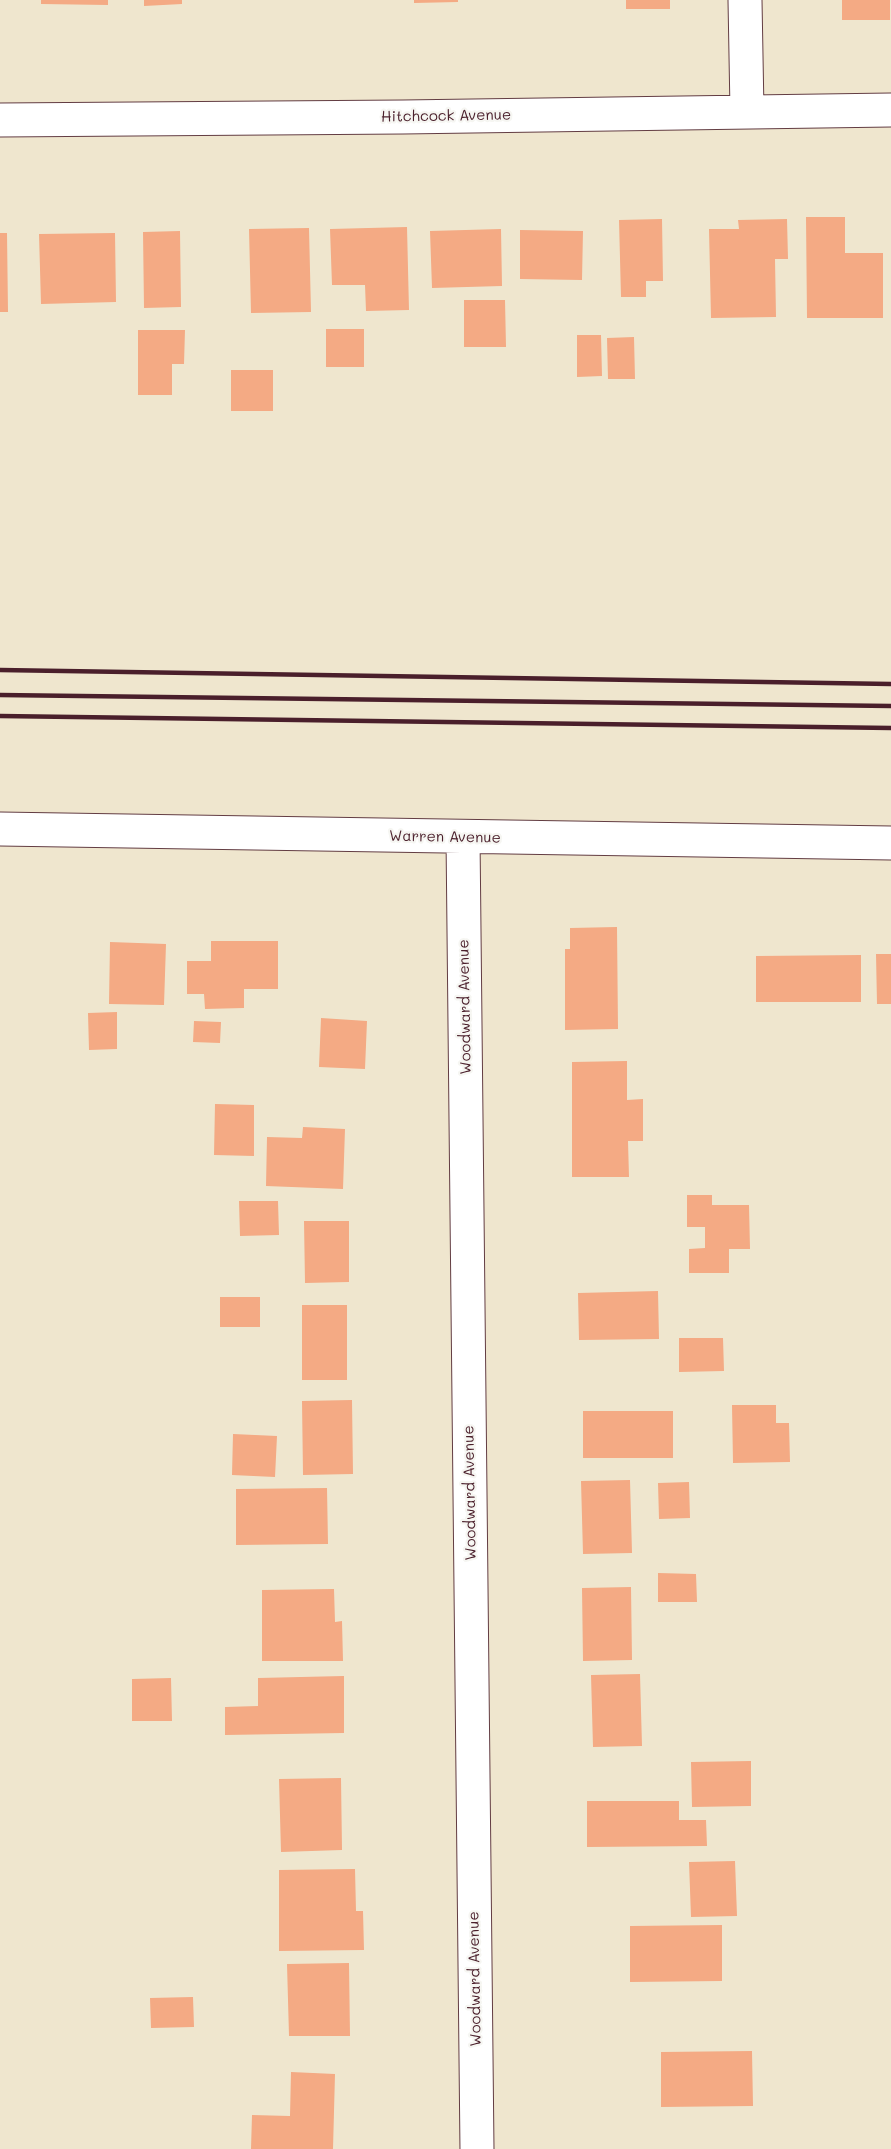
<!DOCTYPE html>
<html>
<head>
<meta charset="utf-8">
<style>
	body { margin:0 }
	canvas { display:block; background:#efe6ce }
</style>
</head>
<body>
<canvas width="891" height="2149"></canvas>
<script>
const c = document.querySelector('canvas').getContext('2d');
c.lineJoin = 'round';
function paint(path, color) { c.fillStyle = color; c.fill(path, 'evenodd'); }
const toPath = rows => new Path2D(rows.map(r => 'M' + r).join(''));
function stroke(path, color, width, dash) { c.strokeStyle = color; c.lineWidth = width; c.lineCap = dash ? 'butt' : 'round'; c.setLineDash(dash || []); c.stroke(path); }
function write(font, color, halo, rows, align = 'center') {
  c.font = font + ' Mali,sans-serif'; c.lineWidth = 4.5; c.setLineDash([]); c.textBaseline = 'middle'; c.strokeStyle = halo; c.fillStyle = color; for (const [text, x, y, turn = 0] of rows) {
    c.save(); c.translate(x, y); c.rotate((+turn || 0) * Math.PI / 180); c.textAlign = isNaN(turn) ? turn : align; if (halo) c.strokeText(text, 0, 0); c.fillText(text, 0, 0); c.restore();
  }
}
paint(toPath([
	[41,0,108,0,108,5,41,4],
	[144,0,182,0,182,4,144,6],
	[414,0,458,0,458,2,414,3],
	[626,0,670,0,670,9,626,9],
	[842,0,890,0,890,20,842,20],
	[806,217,845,217,845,253,883,253,883,318,807,318],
	[662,219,663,281,646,281,646,297,621,297,619,220],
	[787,219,788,259,775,259,776,317,711,318,709,229,739,229,738,220],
	[407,227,409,310,366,311,365,285,332,285,330,229],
	[309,228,311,312,251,313,249,229],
	[501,229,502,286,432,288,430,231],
	[520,230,583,231,582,280,520,279],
	[180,231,181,307,144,308,143,232],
	[0,233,7,233,8,312,0,312],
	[115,233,116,302,41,304,39,234],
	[464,300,505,300,506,347,464,347],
	[326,329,364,329,364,367,326,367],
	[138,330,185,330,184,364,172,364,172,395,138,395],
	[577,335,601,335,602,376,577,377],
	[634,337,635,379,608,379,607,338],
	[231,370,273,370,273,411,231,411],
	[617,927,618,1029,565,1030,565,949,570,949,570,928],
	[211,941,278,941,278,989,244,989,244,1008,205,1009,204,994,187,994,187,961,211,961],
	[110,942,166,944,164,1005,109,1004],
	[876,954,891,954,891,1004,877,1004],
	[861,955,861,1002,756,1002,756,956],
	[117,1012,117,1049,89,1050,88,1013],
	[321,1018,367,1021,365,1069,319,1067],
	[194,1021,221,1022,220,1043,193,1042],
	[627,1061,627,1100,643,1099,643,1141,628,1141,629,1177,572,1177,572,1062],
	[215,1104,254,1105,254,1156,214,1155],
	[303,1127,345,1129,343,1189,266,1186,267,1137,302,1138],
	[687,1195,712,1195,712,1205,749,1205,750,1249,729,1249,729,1273,689,1273,689,1249,705,1248,705,1227,687,1227],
	[239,1201,278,1201,279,1235,240,1236],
	[304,1221,349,1221,349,1282,305,1283],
	[658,1291,659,1339,579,1340,578,1293],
	[220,1297,260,1297,260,1327,220,1327],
	[302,1305,347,1305,347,1380,302,1380],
	[679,1338,723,1338,724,1371,679,1372],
	[352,1400,353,1474,303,1475,302,1401],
	[732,1405,776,1405,776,1423,789,1423,790,1462,733,1463],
	[583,1411,673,1411,673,1458,583,1458],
	[233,1434,277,1436,275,1477,232,1475],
	[630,1480,632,1553,583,1554,581,1481],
	[689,1482,690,1518,659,1519,658,1483],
	[327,1488,328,1544,236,1545,236,1489],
	[658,1573,696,1574,697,1602,658,1602],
	[631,1587,632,1660,583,1661,582,1588],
	[334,1589,335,1622,342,1621,343,1661,262,1661,262,1590],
	[640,1674,642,1746,593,1747,591,1675],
	[344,1676,344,1733,225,1735,225,1707,258,1706,258,1678],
	[171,1678,172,1721,132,1721,132,1679],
	[751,1761,751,1806,692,1807,691,1762],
	[341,1778,342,1850,281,1852,279,1779],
	[587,1801,679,1801,679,1820,706,1820,707,1846,587,1847],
	[735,1861,737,1916,691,1917,689,1862],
	[355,1869,356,1911,363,1911,364,1950,279,1951,279,1870],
	[722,1925,722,1981,630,1982,630,1926],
	[349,1963,350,2036,289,2036,287,1964],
	[193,1997,194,2027,151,2028,150,1998],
	[752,2051,753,2106,661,2107,661,2052],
	[291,2072,335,2074,333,2149,251,2149,252,2115,290,2116]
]), '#f4aa84');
const street = toPath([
	[745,0,747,111],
	[0,120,403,117,891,110],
	[0,829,891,843],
	[463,837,477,2149]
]);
stroke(street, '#633d43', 35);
stroke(street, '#fff', 33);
stroke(toPath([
	[0,670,891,684],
	[0,695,891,706],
	[0,716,891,728]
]), '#4a1f2b', 4.5);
write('15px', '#4a1f2b', '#f6f6f2', [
	["Hitchcock Avenue",446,116,-1],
	["Warren Avenue",445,837,1],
	["Woodward Avenue",465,1007,-91],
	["Woodward Avenue",470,1493,-91],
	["Woodward Avenue",475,1979,-91]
]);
</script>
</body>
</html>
